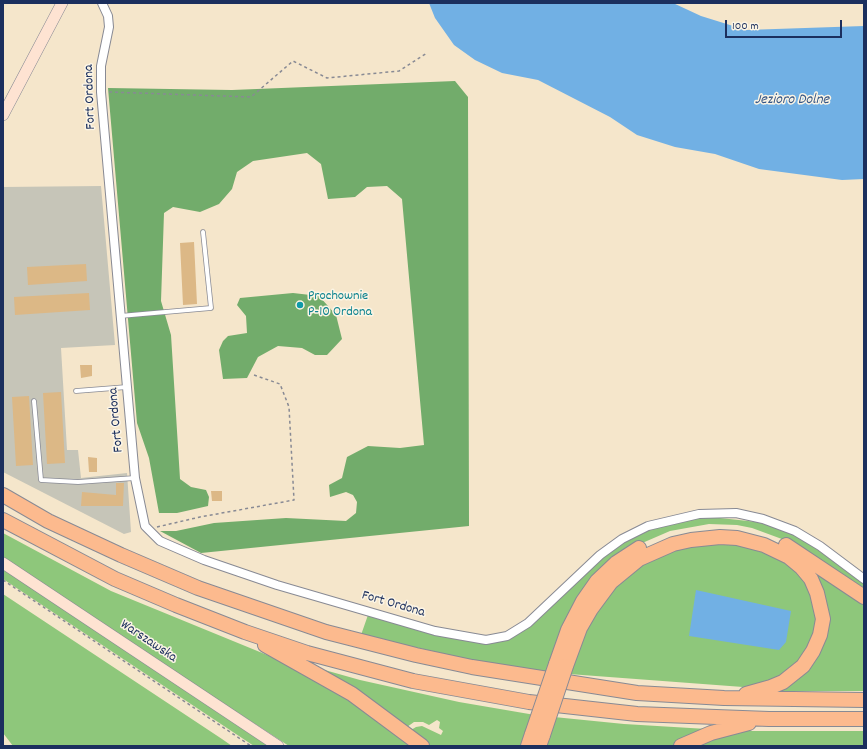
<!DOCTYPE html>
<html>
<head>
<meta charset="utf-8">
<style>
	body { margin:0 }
	#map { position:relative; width:867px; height:749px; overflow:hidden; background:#f5e6cb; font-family:Dekko,sans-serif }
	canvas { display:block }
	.frame { position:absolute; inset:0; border:4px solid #1b2f5e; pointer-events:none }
	.scale { position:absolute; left:725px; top:20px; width:117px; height:18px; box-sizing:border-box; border:2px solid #1b2f5e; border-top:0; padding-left:5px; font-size:12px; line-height:14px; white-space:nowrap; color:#1b2f5e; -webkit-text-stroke:3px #fcf5e5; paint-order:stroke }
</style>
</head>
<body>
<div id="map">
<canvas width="867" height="749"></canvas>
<div class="frame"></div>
<div class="scale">100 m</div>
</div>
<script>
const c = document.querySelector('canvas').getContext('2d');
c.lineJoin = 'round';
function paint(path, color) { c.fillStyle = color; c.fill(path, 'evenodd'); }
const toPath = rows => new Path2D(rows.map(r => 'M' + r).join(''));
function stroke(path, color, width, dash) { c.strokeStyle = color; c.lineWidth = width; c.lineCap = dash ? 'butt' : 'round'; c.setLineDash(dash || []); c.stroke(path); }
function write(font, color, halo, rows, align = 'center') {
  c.font = font + ' Dekko,sans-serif'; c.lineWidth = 3; c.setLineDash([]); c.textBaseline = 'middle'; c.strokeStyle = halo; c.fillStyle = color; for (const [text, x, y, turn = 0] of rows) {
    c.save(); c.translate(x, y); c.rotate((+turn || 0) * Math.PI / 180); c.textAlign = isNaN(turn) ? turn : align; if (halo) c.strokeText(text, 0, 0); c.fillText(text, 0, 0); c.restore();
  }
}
paint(toPath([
	[101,186,115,345,61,348,67,450,78,450,81,478,127,473,131,532,124,534,3,472,3,187]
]), '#c6c5b8');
paint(toPath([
	[711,517,757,522,779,528,799,537,864,582,864,592,790,542,752,528,737,525,709,524,670,531,633,547,550,672,472,660,361,635,368,615,423,631,474,642,490,642,509,637,600,558,629,539,648,530,695,518],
	[3,533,111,591,294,666,324,682,412,746,289,746,106,627,3,558],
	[706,543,737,545,772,555,797,570,809,586,817,616,814,637,793,670,761,684,743,687,569,674,584,633,604,598,638,566,661,554],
	[806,567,864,602,864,691,775,691,821,646],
	[3,569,273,746,254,746,3,579],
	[3,594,222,739,232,746,13,746,3,733],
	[314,667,360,680,459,702,535,715,526,746,429,746,410,732,411,730,416,727,422,726,441,735,443,731,439,728,440,722,437,720,429,725,423,722,414,722,407,727],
	[554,717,624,724,707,729,674,746,544,746],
	[747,731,864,731,864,746,690,746,737,733]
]), '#8ec77b');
paint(toPath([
	[455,81,468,97,469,526,201,553,160,531,176,531,214,523,286,518,346,521,356,513,357,502,353,495,346,492,330,497,329,485,342,478,347,457,368,446,400,448,424,445,402,199,387,186,367,187,355,197,328,199,321,164,307,153,253,161,237,172,232,189,219,204,200,212,173,207,164,213,161,301,171,335,180,479,191,487,206,490,209,497,208,506,177,513,159,513,149,458,137,423,108,88,232,90],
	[293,293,319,296,336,315,342,339,327,355,315,355,302,348,278,346,258,357,247,378,223,379,219,350,223,341,228,336,247,333,246,316,237,305,240,298]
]), '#72ac6b');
paint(toPath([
	[429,3,673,3,701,16,746,30,864,26,864,179,842,180,759,169,715,154,675,147,637,135,610,117,538,80,502,73,475,60,454,45,435,18],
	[696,590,791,611,786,642,779,650,689,636]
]), '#71b0e4');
paint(toPath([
	[194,242,197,304,183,305,180,243],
	[86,264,87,281,28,285,27,267],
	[89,293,90,310,15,315,14,297],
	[80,365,92,365,92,376,81,378],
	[61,392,65,463,47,464,43,393],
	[29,396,33,465,16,466,12,397],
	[88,457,97,458,97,472,89,472],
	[116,483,124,483,123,506,81,506,82,492,116,495],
	[211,491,222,491,222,501,212,501]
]), '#dcb886');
const lane = toPath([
	[120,316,211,308,203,232],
	[76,391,127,387],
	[34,401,41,480,78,482,135,478]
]);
const street = toPath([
	[102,3,108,16,109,27,101,66,101,92,135,478,145,526,160,541,204,560,277,585,435,631,486,640,507,636,528,623,600,555,622,539,648,526,699,514,736,513,763,519,795,531,820,546,864,579]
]);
const secondary = toPath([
	[3,115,62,3],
	[3,563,278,746]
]);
const highway = toPath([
	[3,495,48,521,121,555,198,588,326,632,416,655,472,667,637,693,724,698,864,700],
	[3,520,115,579,176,605,245,632,307,653,413,681,529,702,637,714,769,719,864,719],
	[786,545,864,597],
	[265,645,352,694,422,746],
	[556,664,568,630,583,601,597,581,616,563,639,548],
	[566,666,580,628,591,609,611,582,639,559,673,544,691,540,720,537,737,538,764,545,789,557,801,567,811,579,817,593,823,619,820,635,813,651,803,666,783,682,771,687,746,694],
	[528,746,532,734],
	[539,746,543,735],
	[681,746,711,733,749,723]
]);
stroke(lane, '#888a94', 5.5);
stroke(street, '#888a94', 10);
stroke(secondary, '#888a94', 12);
stroke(highway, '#888a94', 16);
stroke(toPath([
	[109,92,251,97,293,61,327,78,399,71,427,53],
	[157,527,200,517,294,500,289,407,280,384,254,375],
	[3,580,251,746]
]), '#888a94', 1.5, [3, 3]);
stroke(lane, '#fff', 4);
stroke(street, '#fff', 8);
stroke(secondary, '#fee3d2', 11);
stroke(highway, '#fcba8e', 14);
const highwayBridge = toPath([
	[532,734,556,664],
	[543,735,566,666]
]);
stroke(highwayBridge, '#888a94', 16, []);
stroke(highwayBridge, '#fcba8e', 14);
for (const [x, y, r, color] of [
	[300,305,4,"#0f9aa8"]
]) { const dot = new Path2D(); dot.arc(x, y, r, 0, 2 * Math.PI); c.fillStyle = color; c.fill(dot); stroke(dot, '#fcf5e5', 1.5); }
write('14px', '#1b2f5e', '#fcf5e5', [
	["Fort Ordona",91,97,-92],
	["Fort Ordona",117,420,-95],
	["Fort Ordona",393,605,16],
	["Warszawska",148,642,34]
]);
write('14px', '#0d838f', '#fcf5e5', [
	["Prochownie",308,297],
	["P-10 Ordona",308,313]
], 'left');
write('italic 15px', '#355686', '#fcf5e5', [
	["Jezioro Dolne",792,101]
]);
</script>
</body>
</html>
